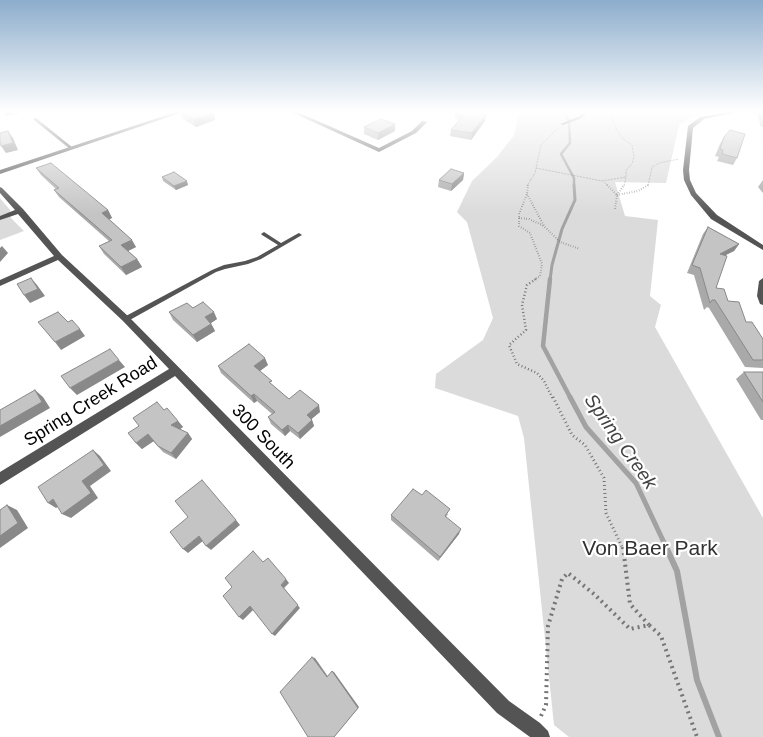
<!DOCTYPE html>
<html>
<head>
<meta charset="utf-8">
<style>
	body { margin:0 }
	canvas { display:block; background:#fff }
</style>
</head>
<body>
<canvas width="763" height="737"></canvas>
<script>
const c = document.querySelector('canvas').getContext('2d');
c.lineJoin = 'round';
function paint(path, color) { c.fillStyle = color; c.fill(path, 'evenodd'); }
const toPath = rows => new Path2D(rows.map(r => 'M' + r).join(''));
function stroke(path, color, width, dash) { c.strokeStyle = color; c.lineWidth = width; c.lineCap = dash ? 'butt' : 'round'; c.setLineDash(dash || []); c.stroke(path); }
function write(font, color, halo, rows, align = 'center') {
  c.font = font + ' Arial,sans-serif'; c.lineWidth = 4.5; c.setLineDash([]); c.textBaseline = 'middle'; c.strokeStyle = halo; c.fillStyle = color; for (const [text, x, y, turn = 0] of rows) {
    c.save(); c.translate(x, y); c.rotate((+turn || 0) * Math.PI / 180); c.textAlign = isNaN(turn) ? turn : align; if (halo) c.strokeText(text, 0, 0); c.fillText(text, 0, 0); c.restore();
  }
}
paint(toPath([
	[520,111,717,111,698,114,679,125,666,183,615,182,625,216,658,220,650,296,661,305,655,327,763,518,763,737,569,737,554,725,524,438,518,416,435,388,436,374,483,340,493,318,467,222,457,212,472,181,497,157,514,135],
	[0,198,10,210,11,218,24,231,0,240]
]), '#dbdbdb');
stroke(toPath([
	[564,111,569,121,570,143,561,154,574,178,574,186]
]), '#a2a2a2', 2.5);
stroke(toPath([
	[550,280,552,265,562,229,575,200,574,185]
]), '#a2a2a2', 3);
stroke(toPath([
	[550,279,543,346,571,399]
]), '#a2a2a2', 4.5);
stroke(toPath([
	[570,397,586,427,636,483,667,549]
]), '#a2a2a2', 5);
stroke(toPath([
	[666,547,677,571,697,680,719,737]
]), '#a2a2a2', 6);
stroke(toPath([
	[562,116,567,111],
	[536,168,602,181,626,177,626,170,632,164,634,156,632,145,622,138,616,129,613,121,613,111],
	[604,182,608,186],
	[527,186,535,173,541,145,558,128],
	[624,186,626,177],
	[648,186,652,167,659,163,679,159]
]), '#767676', 1, [0.5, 1]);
stroke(toPath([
	[528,185,527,194,519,214,519,226,530,233,542,264,540,276,534,280],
	[607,185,617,195,615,209],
	[527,194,544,226,560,242,580,249],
	[617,195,638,191,648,185],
	[617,195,624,185],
	[519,218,529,219,544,226]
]), '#767676', 2, [0.5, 2]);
stroke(toPath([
	[536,279,527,285,522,305,526,330,509,345,517,364,537,373,544,381,553,399]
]), '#767676', 2.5, [1, 2.5]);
stroke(toPath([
	[553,397,572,435,585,445,604,478,606,513,623,549]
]), '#767676', 3, [1, 3]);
stroke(toPath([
	[623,547,630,604,649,625],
	[541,716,546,705,548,626,562,579,568,573,594,594,630,629,649,625,661,636,697,737]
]), '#767676', 4, [2, 4]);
paint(toPath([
	[584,111,587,111,582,118,563,125,560,124,580,116,584,111],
	[34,118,36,118,72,147,72,149,70,149,34,120,34,118],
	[264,232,281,243,297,234,299,233,302,235,261,259,248,264,225,269,216,272,128,321,124,321,123,319,124,317,212,270,224,265,245,261,257,257,278,245,262,235,261,234,264,232]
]), '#545454');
paint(toPath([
	[179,111,186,111,0,174,0,170,179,111],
	[289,111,295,111,379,148,412,131,422,121,427,122,416,133,379,152,289,111],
	[735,111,744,111,704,119,693,128,689,170,690,180,696,193,717,215,763,245,763,250,711,219,691,195,684,180,683,170,688,126,700,117,735,111],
	[0,187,2,188,23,209,62,255,129,317,509,701,540,723,548,731,550,737,530,737,497,713,175,376,0,485,0,472,169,369,123,321,58,260,0,286,0,280,54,256,18,214,0,220,0,216,15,210,0,193,0,187],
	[763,278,763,305,760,304,757,296,759,281,763,278]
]), '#545454');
paint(toPath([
	[455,111,485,121,471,140,450,136,451,130,459,120,455,118],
	[759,111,763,111,763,127,761,127,757,113],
	[181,113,214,113,215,120,196,127,183,119],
	[364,127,395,131,378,140,364,134],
	[724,137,737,158,733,165,717,161,719,157,715,156,720,144],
	[36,168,108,210,112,218,109,219,136,247,128,251,137,259,142,267,126,275,104,254,99,246,110,242,59,197,54,190,56,189,41,175],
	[464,173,463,180,451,191,438,187,439,180],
	[162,177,188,185,176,190,163,181],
	[763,180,763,193,758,187],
	[708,227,739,244,734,251,725,255,716,288,728,301,746,322,763,339,763,368,745,367,709,308,707,307,704,310,694,275,687,273,703,234],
	[193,308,217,319,211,323,215,331,197,342,173,320,169,312],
	[268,365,260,371,273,386,289,399,320,412,311,419,312,420,314,426,300,439,290,431,285,436,271,424,268,417,272,414,257,401,254,403,221,373,218,366],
	[744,372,763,372,763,420,761,420,736,379],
	[178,421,183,427,180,429,188,433,192,439,176,459,163,452,153,441,142,449,136,443],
	[422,495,448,514,446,517,459,534,438,561,391,520,391,515]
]), '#a9a9a9');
paint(toPath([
	[0,111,17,111,19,113,6,116,3,111,0,112],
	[214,113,215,120,196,127,194,120],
	[486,115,485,121,471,140,472,133],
	[395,124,395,131,378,140,378,133],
	[8,131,13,138,18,150,6,153,1,146],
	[464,173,463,180,451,191,452,184],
	[187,181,188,185,176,190,174,186],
	[108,210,112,218,106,221,102,213],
	[132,240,136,247,126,252,121,245],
	[739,244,734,251,714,261,720,254],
	[2,246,8,253,0,262,0,248],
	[137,259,142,267,126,275,121,267],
	[31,278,37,285,45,296,30,303,24,295],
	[214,312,217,319,208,325,205,317],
	[211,324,215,331,197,342,193,335],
	[80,329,85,336,61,350,55,342],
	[265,358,268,365,257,373,254,366],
	[119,360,125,367,77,395,70,388],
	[35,390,43,397,50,408,0,437,0,426],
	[254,394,257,401,254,403,251,396],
	[319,405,320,412,308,422,307,415],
	[312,420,314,426,300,439,298,433],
	[178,421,183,427,176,432,171,425],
	[288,425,290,431,285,436,282,430],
	[188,433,192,439,176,459,171,453],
	[148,434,154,441,142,449,136,443],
	[93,450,100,456,111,471,90,486,98,498,71,518,62,514,82,481],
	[53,499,61,505,56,508,48,503],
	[7,505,17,510,28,528,0,548,0,536],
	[236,520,240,525,211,550,206,546],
	[461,529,459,534,438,561,440,557],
	[199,536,204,540,188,553,183,549],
	[286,579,289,583,284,588,300,608,275,636,272,634,281,585],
	[250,606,254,609,243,620,239,617],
	[312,657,315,658,329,678,327,677],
	[332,671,334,672,359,707,334,737]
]), '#898989');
const building = toPath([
	[187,111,209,111,214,113,194,120,181,113,187,111],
	[455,111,480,111,486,115,472,133,451,130,463,116,455,111],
	[381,119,395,124,378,133,364,127,381,119],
	[730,130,745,134,737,158,722,154,723,150,720,149,724,137,730,130],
	[8,131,13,143,1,146,0,142,0,133,8,131],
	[51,163,108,210,102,213,132,240,121,245,137,259,121,267,99,246,112,240,54,190,59,188,36,168,51,163],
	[451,169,464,173,452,184,439,180,451,169],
	[174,172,187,181,174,186,162,177,174,172],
	[708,227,739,244,720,254,727,256,716,288,724,289,728,301,739,302,746,322,752,322,763,339,763,360,753,360,715,300,712,300,710,303,700,268,692,265,708,227],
	[31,278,38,289,24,295,17,284,31,278],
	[203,302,214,312,205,317,211,324,193,335,169,312,187,303,193,308,203,302],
	[58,312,68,322,72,320,80,329,55,342,38,322,58,312],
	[249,344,265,358,254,366,272,381,269,382,289,399,300,390,319,405,307,415,312,420,298,433,288,425,282,430,268,417,275,412,254,394,251,396,218,366,249,344],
	[110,349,119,360,70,388,61,376,110,349],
	[744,372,763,372,763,402,744,372],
	[35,390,42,402,0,426,0,410,35,390],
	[157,402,164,410,167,408,178,421,171,425,188,433,171,453,158,446,148,434,136,443,128,433,139,426,133,418,157,402],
	[93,450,104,465,82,481,91,493,62,514,53,499,48,503,38,487,93,450],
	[202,480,236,520,206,546,199,536,183,549,170,532,188,517,175,501,202,480],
	[413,489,422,495,426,490,450,509,445,516,461,529,440,557,391,515,413,489],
	[7,505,18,523,0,536,0,510,7,505],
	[253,551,263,562,268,558,286,579,281,585,298,605,272,634,250,606,239,617,223,596,232,587,225,578,253,551],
	[312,657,327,677,332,671,358,708,334,737,308,737,280,692,312,657]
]);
paint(building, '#c4c4c4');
stroke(building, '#898989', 1);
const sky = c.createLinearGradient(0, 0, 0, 214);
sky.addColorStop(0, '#8cadcc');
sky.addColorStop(0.52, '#fff');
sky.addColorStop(1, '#ffffff00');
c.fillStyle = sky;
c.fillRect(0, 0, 763, 214);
write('18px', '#000', '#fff', [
	["Spring Creek Road",91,402,-32],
	["300 South",263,437,46]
]);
write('italic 19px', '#434343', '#fff', [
	["Spring Creek",620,442,55]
]);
write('21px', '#323232', '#fff', [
	["Von Baer Park",650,549]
]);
</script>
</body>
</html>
